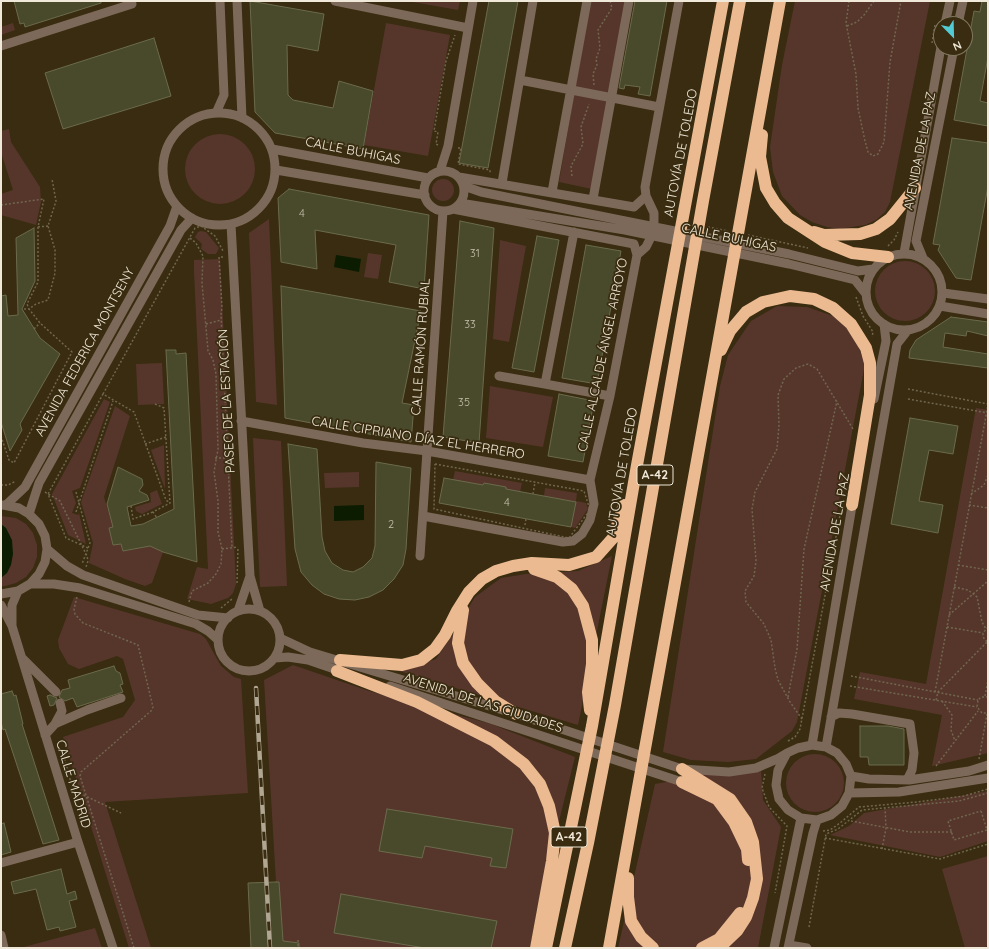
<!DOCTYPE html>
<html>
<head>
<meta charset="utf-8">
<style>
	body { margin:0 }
	#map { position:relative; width:989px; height:949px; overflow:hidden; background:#392c10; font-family:Quicksand,sans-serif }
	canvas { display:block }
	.frame { position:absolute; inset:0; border:2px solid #f0e8d8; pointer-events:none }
	.north { position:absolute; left:933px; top:16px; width:40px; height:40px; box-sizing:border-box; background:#392c10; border:1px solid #827760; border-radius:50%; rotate:157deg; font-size:11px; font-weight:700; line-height:16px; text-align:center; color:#f0e8d8 }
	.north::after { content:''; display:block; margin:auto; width:14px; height:18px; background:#51ccd4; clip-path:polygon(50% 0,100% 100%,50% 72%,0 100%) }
</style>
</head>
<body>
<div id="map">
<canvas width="989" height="949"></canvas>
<div class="frame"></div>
<div class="north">N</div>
</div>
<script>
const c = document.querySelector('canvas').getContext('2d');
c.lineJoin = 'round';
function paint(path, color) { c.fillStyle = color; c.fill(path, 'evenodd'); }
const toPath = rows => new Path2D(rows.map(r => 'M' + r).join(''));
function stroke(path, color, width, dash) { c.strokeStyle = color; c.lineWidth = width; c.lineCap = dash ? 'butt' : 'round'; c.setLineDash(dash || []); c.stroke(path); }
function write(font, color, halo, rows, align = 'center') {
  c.font = font + ' Quicksand,sans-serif'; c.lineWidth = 3.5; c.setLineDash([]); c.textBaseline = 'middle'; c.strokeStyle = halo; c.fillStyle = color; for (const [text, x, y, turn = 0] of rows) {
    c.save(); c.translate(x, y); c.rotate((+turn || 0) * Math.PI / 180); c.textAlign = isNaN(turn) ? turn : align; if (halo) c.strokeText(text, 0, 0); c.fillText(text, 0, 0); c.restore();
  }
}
paint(toPath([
	[407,1,460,1,458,10],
	[590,1,627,1,592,189,559,182],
	[795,1,930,1,890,202,885,212,876,220,865,225,839,229,827,227,812,222,800,215,782,196,773,172,770,147,782,65],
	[13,23,15,30,1,35,1,27],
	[386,23,450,35,428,156,364,145],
	[9,129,11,142,40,187,41,202,36,225,1,215,1,194,13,190,1,152,1,131],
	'185 169a35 35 0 1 1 70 0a35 35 0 1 1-70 0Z',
	'432 190a11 11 0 1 1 22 0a11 11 0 1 1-22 0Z',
	[269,219,277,405,256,402,249,233],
	[201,231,206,232,219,248,216,254,208,254,201,249,202,244,195,237,198,232],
	[500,240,526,246,509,342,493,339],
	[368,253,382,255,378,279,364,277],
	[220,259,236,584,233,593,228,598,211,604,187,599,197,567,208,569,194,272,194,260],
	'875 291a30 30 0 1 1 60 0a30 30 0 1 1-60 0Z',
	[777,306,807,307,839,318,857,343,865,364,797,722,792,731,756,759,728,762,691,760,663,752,720,386,728,355,751,321],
	[162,363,164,404,138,405,136,364],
	[490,386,553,397,543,447,486,438],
	[104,399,110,402,80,488,72,491,76,503,72,513,78,515,79,513,86,544,68,535,52,494],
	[115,406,130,416,104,497,113,527,109,528,113,545,121,544,123,551,150,546,163,552,152,583,145,586,125,579,89,563,93,543,81,502],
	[976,408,988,410,988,753,932,766,942,715,854,699,860,672,926,684],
	[253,438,281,441,287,586,260,587],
	[164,445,165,489,151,450],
	[455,471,522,483,520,492,506,489,506,487,484,483,483,485,453,480],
	[359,472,359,487,325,488,324,473],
	[545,488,577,493,576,501,586,503,588,509,575,528,571,527,576,502,544,496],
	[157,490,162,504,142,514,136,511,135,507,151,502,150,493],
	[1,516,16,518,26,524,33,533,37,545,37,557,33,568,26,577,16,583,5,586,1,586],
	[612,556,578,725,399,671,436,659,451,637,475,597,501,578,526,574,578,571],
	[74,597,200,634,206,639,221,666,234,677,241,679,248,793,105,802,151,948,129,948,63,737,123,717,135,700,123,659,117,656,79,669,68,664,59,648,58,640],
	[293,665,369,691,491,724,575,757,537,909,530,948,288,948,283,941,279,882,276,882,264,680],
	'786 783a29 29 0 1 1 58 0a29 29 0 1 1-58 0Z',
	[761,770,763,800,781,827,758,948,618,948,655,784,706,775],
	[988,791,988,841,940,857,830,835,849,826,864,813],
	[988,856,988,946,981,948,965,948,942,869],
	[95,928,102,948,20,948]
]), '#56362b');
paint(toPath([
	[336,255,361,259,359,272,334,267],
	[364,505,364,520,334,521,334,506],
	[1,524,6,528,12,540,13,554,11,565,7,573,1,578]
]), '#0b1c00');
const building = toPath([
	[14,1,101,1,101,3,25,27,24,23,20,24,14,1],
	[250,1,324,14,318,51,287,45,288,95,293,100,333,108,339,81,373,91,363,149,275,133,255,112,250,1],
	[489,1,518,1,488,168,459,163,489,1],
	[635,1,667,1,650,96,638,94,640,87,625,85,624,89,619,88,635,1],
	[982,1,988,1,988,57,980,101,988,103,988,126,954,120,974,11,980,12,982,1],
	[154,38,171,96,63,129,45,73,154,38],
	[952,138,988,143,988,186,971,280,956,278,938,250,940,245,933,244,952,138],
	[289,189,429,215,424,289,389,282,396,245,315,230,317,269,281,262,278,198,289,189],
	[460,221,494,228,479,443,443,437,460,221],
	[34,228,35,281,22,309,40,338,60,354,20,424,22,430,10,451,1,422,1,296,6,295,8,316,18,315,16,238,34,228],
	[537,236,559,240,534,372,512,368,537,236],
	[586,245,621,251,597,384,562,378,586,245],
	[281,286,421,311,402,403,414,405,411,442,285,418,281,286],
	[951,317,988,322,988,336,967,331,966,336,945,333,943,347,988,354,988,368,909,358,910,350,916,340,951,317],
	[166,350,176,350,176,354,186,353,197,562,163,552,150,546,123,551,121,544,113,545,109,528,113,527,107,504,118,467,142,479,143,485,139,491,147,495,149,500,127,507,131,526,143,524,174,509,166,350],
	[559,394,594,401,583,462,548,456,559,394],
	[910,418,958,426,953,454,929,450,919,501,943,505,938,533,891,524,910,418],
	[288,444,317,449,322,537,325,551,332,563,343,570,353,572,363,567,372,558,375,546,376,462,411,468,406,549,403,565,394,579,383,590,369,597,355,600,339,599,324,594,312,585,301,572,295,549,288,444],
	[444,478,483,485,484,483,506,487,506,489,576,502,571,527,439,503,444,478],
	[114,666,116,671,120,673,123,684,120,685,123,692,77,707,73,698,65,701,59,697,62,690,70,688,68,680,114,666],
	[12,691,14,696,16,695,23,724,22,724,59,840,43,844,5,729,3,730,1,722,1,694,12,691],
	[50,695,57,698,54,705,50,706,47,696,50,695],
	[860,726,888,726,904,729,904,765,869,765,868,757,860,757,860,726],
	[387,809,513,829,506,868,490,866,492,858,425,846,422,858,379,851,387,809],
	[4,823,11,852,1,855,1,824,4,823],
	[61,869,67,894,75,891,77,899,69,901,76,927,60,931,59,927,47,930,36,889,14,894,11,882,61,869],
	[276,882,279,882,283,941,299,943,299,948,251,948,248,883,276,882],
	[341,894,497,921,491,948,425,948,334,933,341,894]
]);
paint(building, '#49492b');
stroke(building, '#6b6b4c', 1);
stroke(toPath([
	[849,1,846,23,856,74,858,108,865,141,868,152,873,156,878,154,884,142,890,62,901,1],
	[847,26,857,22,864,15,874,1],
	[932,43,935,25],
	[594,85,593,74,597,65,596,59,600,48,598,30,612,8,610,1],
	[438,145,436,144,438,132,434,131,446,61,455,35],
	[458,148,461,148,458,164,490,170,490,173],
	[572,176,571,166,583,144,581,127,589,104],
	[1,205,44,199,38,227,38,282,27,304,29,309,22,309],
	[38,227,48,226],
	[708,227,728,231],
	[748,235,808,248],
	[888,246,894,240,898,232],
	[223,257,219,257,222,307,221,314,232,547],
	[856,297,863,316,873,332,872,337],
	[206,324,221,320],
	[34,329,40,323],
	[908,389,988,404],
	[103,394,195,228,201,226,215,236,223,251],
	[908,399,988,413],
	[155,404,164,408,170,503,153,512,157,518],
	[1,436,9,460,14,463,72,352,40,323,29,309,36,304,48,300,55,273,55,250,48,226,56,201,52,179],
	[145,444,166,437],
	[215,458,234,458],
	[435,464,584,491,590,510,569,538,434,509,435,464],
	[1,485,8,485,16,481],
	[45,492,60,501,87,556,88,561,86,567],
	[76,492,90,543,82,564],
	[533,494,535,482],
	[971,494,984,485,988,475],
	[969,505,988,508],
	[131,506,133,519,153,512],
	[76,512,113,401],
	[525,525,526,519],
	[88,548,66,538,48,494,103,394,134,412,166,500,170,503],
	[222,549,238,547],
	[958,565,988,570],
	[237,583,238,547],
	[954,587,968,590,977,597,982,622,986,629],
	[77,597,74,609,75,614,83,623,138,645,153,707,151,711,81,772,80,776,134,948],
	[189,602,192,591,208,583,216,574,221,564,222,549,218,532,218,501,214,472,218,449,216,374,213,360,208,351,207,339,202,283,203,256,196,243,190,238],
	[221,608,232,599],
	[949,615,988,581],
	[947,627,983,633],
	[988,627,983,633,983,637,988,643],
	[851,676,978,700],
	[850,686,977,707],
	[935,692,988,405],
	[985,696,988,680],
	[788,697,797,649,804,549,837,401],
	[988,697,981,697,978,700,977,707,982,713,988,713],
	[936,700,938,692,987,642],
	[942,701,952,715,951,730,955,741],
	[802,719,790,702,778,680,775,668,771,640,764,624,746,602,745,591,754,576,756,561,752,509,755,492,777,449,779,425,778,395,784,379,796,368,808,364,817,369,853,429],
	[788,741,795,737,800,729,841,510],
	[61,753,63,753,73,790,121,813],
	[979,759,987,714],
	[936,766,978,711],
	[765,774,762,788,769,807,787,826,775,893],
	[981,811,987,830,954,840,948,821,981,811],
	[851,821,910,832,952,832],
	[823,831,830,830,840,823,859,807,917,802,964,796,988,789],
	[825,838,940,859,988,844],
	[882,849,886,828,885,808],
	[809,927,826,834,838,829,862,810,959,801,988,793],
	[298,940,298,948]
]), '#71664e', 1.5, [2, 2]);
stroke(toPath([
	[237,1,242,118],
	[335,1,468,28],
	[945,24,950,1],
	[958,24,963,1],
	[1,46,132,4,131,1],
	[520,80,659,107],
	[216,113,224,95,220,1],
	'163 169a56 56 0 1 1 112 0a56 56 0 1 1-112 0Z',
	[272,149,428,178],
	[276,170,425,195],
	[440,171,448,146,473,1],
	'424 191a20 20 0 1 1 40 0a20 20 0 1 1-40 0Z',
	[459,177,634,207,646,196],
	[502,183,533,1],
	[464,186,481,192,789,254,858,271,873,269],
	[552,192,587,1],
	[593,199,629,1],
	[460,203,625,230,789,264,855,280,866,294],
	[453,209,634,244,637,255],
	[231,224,250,576,260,611],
	[574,232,545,384,610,396],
	[904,253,941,47],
	'866 292a38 38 0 1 1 76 0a38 38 0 1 1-76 0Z',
	[923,258,916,241,954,48],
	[943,293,988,299],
	[940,306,988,314],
	[499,376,545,384],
	[874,399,886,341,884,324],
	[241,421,363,443,427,451,590,480],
	[6,505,25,487,170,226,177,206],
	[29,514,39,483,181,230,192,218],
	[423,516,563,542,573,541,582,534,590,520,594,504,590,480,610,396,637,255,646,247,654,231,654,213,646,196,645,187,679,1],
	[47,549,67,566,83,575,198,615,228,618],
	[420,556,443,211],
	[30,584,54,584,80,588,196,624,208,631,218,640],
	[1,594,18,591,30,584,39,574,45,562,47,549,45,536,39,524,29,514,19,508,3,505],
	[1,605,12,626,78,842,113,948],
	'218 640a31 31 0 1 1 62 0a31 31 0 1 1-62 0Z',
	[238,611,250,576],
	[12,625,12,605,18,591],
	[280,638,310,652,516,714,682,769,729,772,756,768,777,759,787,753,798,748,812,745,826,747,837,753,846,764,851,776,849,793,842,806,831,815,817,820,801,818,788,810,779,799,776,785,778,770,787,753],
	[275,658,288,657,308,660,343,672],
	[23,659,56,692],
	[390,686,682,782],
	[831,717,839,713,852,714,910,724,914,753,912,770,907,780],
	[55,724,87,710,121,698],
	[45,735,55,724,62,711,60,703],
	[812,745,853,500],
	[826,747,897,344,908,330],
	[851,776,869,779,909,780,969,771,988,765],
	[849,793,899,792,988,778],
	[1,863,78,842],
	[1,935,4,948],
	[789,945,807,948],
	[774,948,801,818],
	[788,948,813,833,817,820]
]), '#7d6959', 9);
stroke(toPath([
	[762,135,760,157,766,188,775,203,788,218,825,242,852,253,888,257],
	[814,232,824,235,860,234,876,229,890,219,915,188],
	[721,350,730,331,746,312,763,302,790,296,814,299,833,308,851,324,866,348,870,363,870,395,852,505],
	[534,569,557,577,572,589,583,606,592,640,592,664,588,692,590,710],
	[463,610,458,643,463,663,477,683,495,701,516,714],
	[340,660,402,665,421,660,435,649,445,635,457,611,469,592,482,579,496,571,513,566,532,563,569,565,596,557,613,538,624,505],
	[337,671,417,702,494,741,524,764,540,784,549,806,555,833,552,861,536,948],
	[682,769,730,799,746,822,753,842,757,879,753,898,746,917,737,931,719,948],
	[682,782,717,799,734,822,747,849,748,860],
	[628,878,628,897,631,921,641,937,653,948],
	[546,948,592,726,637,465,723,1],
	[565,948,588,843,615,705,703,201,740,1],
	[609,948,780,1],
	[702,948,719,939,740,913]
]), '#ebba91', 12);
const rail = toPath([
	[256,688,270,948]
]);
stroke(rail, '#b0a692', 4.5);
stroke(rail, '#392c10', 3, [9]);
write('11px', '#c6c0ad', null, [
	["4",302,214],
	["31",475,254],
	["33",470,325],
	["35",464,403],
	["4",507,503],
	["2",391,525]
]);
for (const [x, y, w] of [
	[655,475,36],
	[569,837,36]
]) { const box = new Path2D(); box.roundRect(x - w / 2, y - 10, w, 20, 3); c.fillStyle = '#392c10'; c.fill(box); stroke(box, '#f0e8d8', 1); }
write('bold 12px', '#f0e8d8', null, [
	["A-42",655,475],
	["A-42",569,837]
]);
write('13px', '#f0e8d8', '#392c10', [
	["CALLE BUHIGAS",353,151,11],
	["AVENIDA DE LA PAZ",920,151,-79],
	["AUTOVÍA DE TOLEDO",681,153,-79],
	["CALLE BUHIGAS",729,238,12],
	["CALLE RAMÓN RUBIAL",421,347,-86],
	["AVENIDA FEDERICA MONTSENY",85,352,-61],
	["CALLE ALCALDE ÁNGEL ARROYO",603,355,-78],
	["PASEO DE LA ESTACIÓN",227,401,-93],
	["CALLE CIPRIANO DÍAZ EL HERRERO",418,438,9],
	["AUTOVÍA DE TOLEDO",622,472,-80],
	["AVENIDA DE LA PAZ",835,532,-80],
	["AVENIDA DE LAS CIUDADES",483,703,18],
	["CALLE MADRID",73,784,73]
]);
</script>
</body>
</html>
